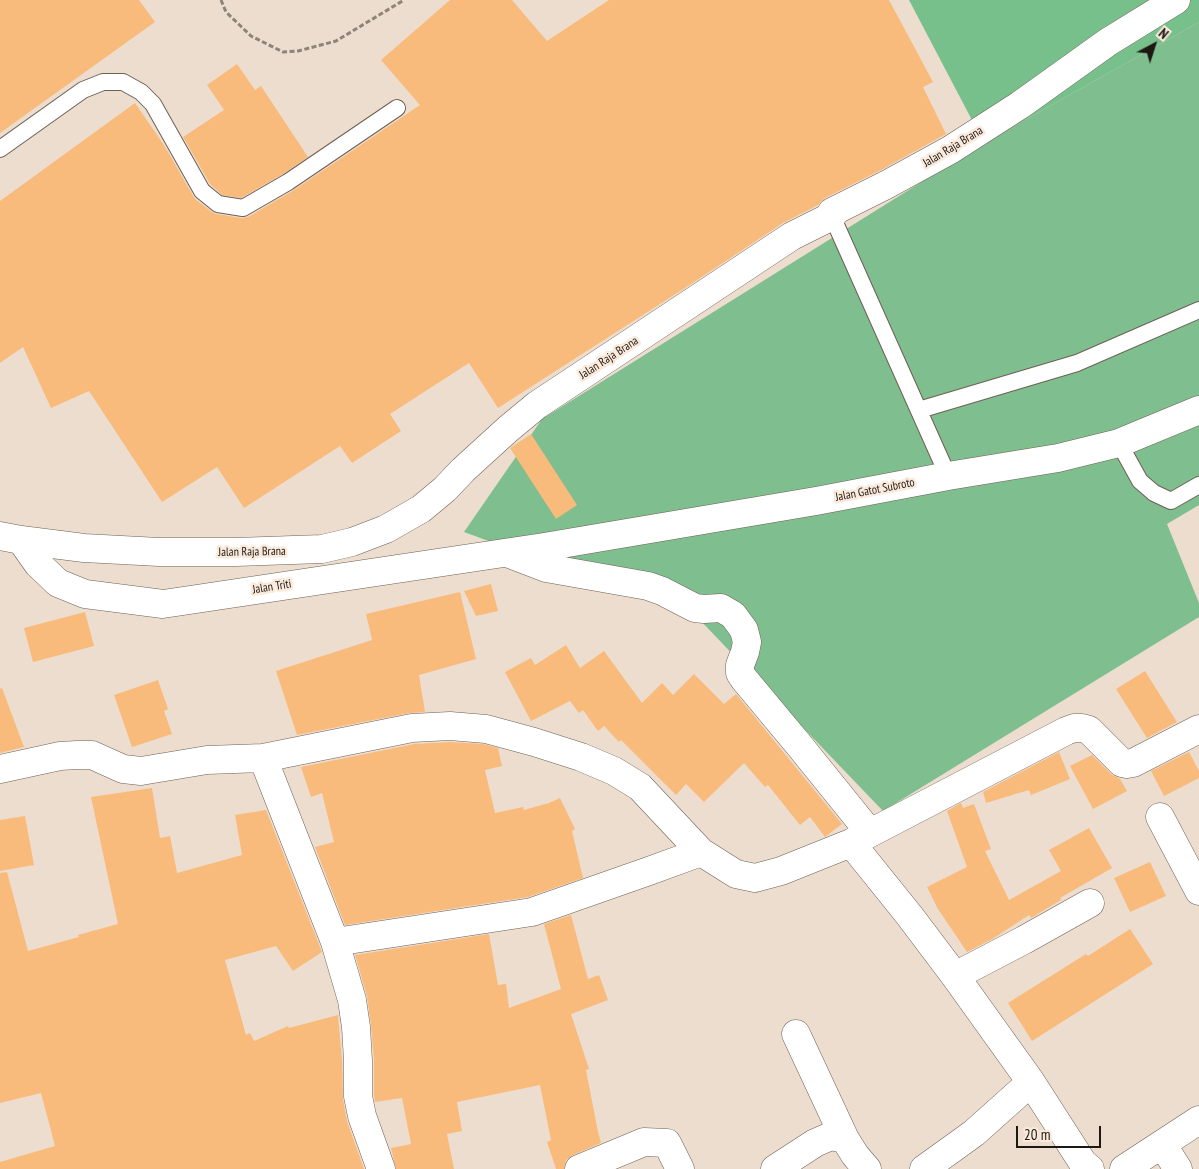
<!DOCTYPE html>
<html>
<head>
<meta charset="utf-8">
<style>
	body { margin:0 }
	#map { position:relative; width:1199px; height:1169px; overflow:hidden; background:#ecddce; font-family:"PT Sans Narrow",sans-serif }
	canvas { display:block }
	.north { position:absolute; left:1129px; top:20px; width:50px; height:50px; -webkit-text-stroke:4px #faeadc; paint-order:stroke; rotate:40deg; font-size:14px; font-weight:700; line-height:20px; text-align:center; color:#1e1813 }
	.north::after { content:''; display:block; margin:auto; width:18px; height:22px; background:#1e1813; clip-path:polygon(50% 0,100% 100%,50% 72%,0 100%) }
	.scale { position:absolute; left:1016px; top:1126px; width:85px; height:22px; box-sizing:border-box; border:2px solid #1e1813; border-top:0; padding-left:6px; font-size:15px; line-height:18px; white-space:nowrap; color:#1e1813; -webkit-text-stroke:4px #faeadc; paint-order:stroke }
</style>
</head>
<body>
<div id="map">
<canvas width="1199" height="1169"></canvas>
<div class="north">N</div>
<div class="scale">20 m</div>
</div>
<script>
const c = document.querySelector('canvas').getContext('2d');
c.lineJoin = 'round';
function paint(path, color) { c.fillStyle = color; c.fill(path, 'evenodd'); }
const toPath = rows => new Path2D(rows.map(r => 'M' + r).join(''));
function stroke(path, color, width, dash) { c.strokeStyle = color; c.lineWidth = width; c.lineCap = dash ? 'butt' : 'round'; c.setLineDash(dash || []); c.stroke(path); }
function write(font, color, halo, rows, align = 'center') {
  c.font = font + ' "PT Sans Narrow",sans-serif'; c.lineWidth = 5; c.setLineDash([]); c.textBaseline = 'middle'; c.strokeStyle = halo; c.fillStyle = color; for (const [text, x, y, turn = 0] of rows) {
    c.save(); c.translate(x, y); c.rotate((+turn || 0) * Math.PI / 180); c.textAlign = isNaN(turn) ? turn : align; if (halo) c.strokeText(text, 0, 0); c.fillText(text, 0, 0); c.restore();
  }
}
paint(toPath([
	[1199,22,1199,505,1167,524,1199,603,1199,617,883,811,698,618,464,532,542,419,984,143]
]), '#7fbe8f');
paint(toPath([
	[909,0,1199,0,1199,22,984,143]
]), '#77c08b');
paint(toPath([
	[0,0,139,0,155,22,0,133],
	[450,0,512,0,547,41,609,0,889,0,933,82,923,87,946,134,879,171,825,198,818,205,783,223,688,286,498,408,469,363,390,414,401,431,352,463,340,446,244,508,217,467,162,502,89,391,51,408,23,347,0,363,0,201,135,103,164,145,195,199,212,212,216,214,241,218,248,217,294,190,420,105,381,60],
	[237,64,255,90,261,86,308,157,283,174,241,198,222,195,210,184,183,137,224,110,207,85],
	[531,434,577,505,556,519,510,448],
	[491,584,498,611,476,616,464,591],
	[460,592,476,659,419,675,425,712,409,713,297,735,276,671,372,640,366,614],
	[85,612,94,646,33,662,24,628],
	[566,645,580,668,604,651,642,703,662,683,673,695,694,674,724,704,736,694,842,824,825,837,810,817,800,825,768,785,765,787,744,763,704,802,686,784,676,795,621,740,619,742,604,726,598,731,583,710,579,713,570,701,531,721,505,672,531,658,535,665],
	[1145,671,1177,722,1147,738,1116,689],
	[158,680,168,709,164,711,172,734,132,747,114,695],
	[2,688,24,747,0,753,0,689],
	[450,742,483,744,498,748,502,766,485,770,495,813,523,807,524,810,549,803,560,798,575,829,572,831,583,878,528,897,345,925,315,847,334,842,322,793,311,797,301,767,414,744],
	[1059,752,1070,779,1031,795,1029,790,986,803,983,792],
	[1189,752,1199,771,1199,778,1164,796,1151,771],
	[1092,755,1111,774,1120,779,1127,791,1093,809,1070,766],
	[152,788,160,838,170,836,177,873,242,855,235,815,266,810,322,952,293,971,276,946,225,960,246,1035,250,1033,254,1041,288,1026,289,1028,338,1015,342,1061,343,1099,347,1121,364,1169,0,1169,0,1162,55,1146,41,1093,0,1103,0,873,7,872,28,951,79,937,78,935,118,924,91,797],
	[961,803,963,808,974,804,991,849,985,851,1009,900,1061,871,1049,850,1089,828,1112,868,1060,898,1061,900,1031,918,1029,915,994,938,967,952,938,909,927,887,967,867,947,811],
	[25,816,34,865,0,871,0,820],
	[1150,862,1166,896,1130,912,1114,878],
	[571,915,588,979,599,975,608,1000,571,1014,589,1069,586,1070,598,1132,601,1143,573,1155,566,1160,564,1169,556,1169,547,1142,551,1140,540,1085,457,1102,462,1131,447,1134,454,1169,396,1169,391,1148,411,1144,402,1098,375,1102,374,1094,374,1060,371,1025,367,996,355,955,489,934,498,985,506,984,509,1008,561,989,544,924],
	[1130,929,1153,964,1032,1041,1008,1003,1086,954,1088,956]
]), '#f9bb7c');
const service = toPath([
	[0,149,83,90,103,82,123,82,141,92,153,104,202,191,218,204,243,208,288,182,397,108],
	[832,216,948,476],
	[919,410,1077,363,1199,310],
	[1119,443,1140,481,1154,493,1171,501,1199,485]
]);
const minor = toPath([
	[0,536,21,540,84,548,159,552,236,552,322,549,352,542,386,529,421,509,445,489,463,470,508,429,537,405,792,236,832,216,832,212,886,185,950,150,1020,105,1108,42,1176,0],
	[21,540,38,564,58,583,85,594,163,604,544,547,816,501,948,476,1058,458,1119,443,1199,410],
	[507,553,546,568,648,586,662,591,695,608,704,609,721,608,733,615,744,630,747,642,745,652,740,665,740,673,744,679,799,745,870,833],
	[263,758,335,942,352,1000,356,1027,358,1061,358,1096,362,1116,381,1169],
	[0,769,60,756,77,755,92,755,123,769,141,771,207,760,263,758,412,728,450,726,486,729,534,742,581,757,614,771,640,787,701,852,736,874,755,878,781,871,851,843,1066,731,1074,728,1082,728,1089,730,1122,763,1127,764,1133,763,1199,729],
	[1160,817,1199,891],
	[851,843,909,915,955,976,1031,1082,1083,1163,1090,1169],
	[335,942,532,912,649,871,701,852],
	[955,976,1024,940,1090,903],
	[796,1034,845,1139],
	[1162,1144,1178,1169],
	[579,1169,644,1142,667,1143,680,1169],
	[775,1169,815,1143,831,1136,845,1139,855,1155,867,1169],
	[924,1169,974,1133,1031,1082],
	[1124,1169,1199,1120]
]);
stroke(service, '#6d6054', 18);
stroke(minor, '#6d6054', 29);
stroke(toPath([
	[221,0,226,12,251,36,283,52,298,51,336,41,404,0]
]), '#8e8379', 3, [5, 2.5]);
stroke(service, '#fff', 16);
stroke(minor, '#fff', 28);
write('12px', '#1e1813', '#faeadc', [
	["Jalan Raja Brana",953,147,-31],
	["Jalan Raja Brana",609,358,-33],
	["Jalan Gatot Subroto",875,490,-11],
	["Jalan Raja Brana",252,552,-1],
	["Jalan Triti",272,587,-9]
]);
</script>
</body>
</html>
